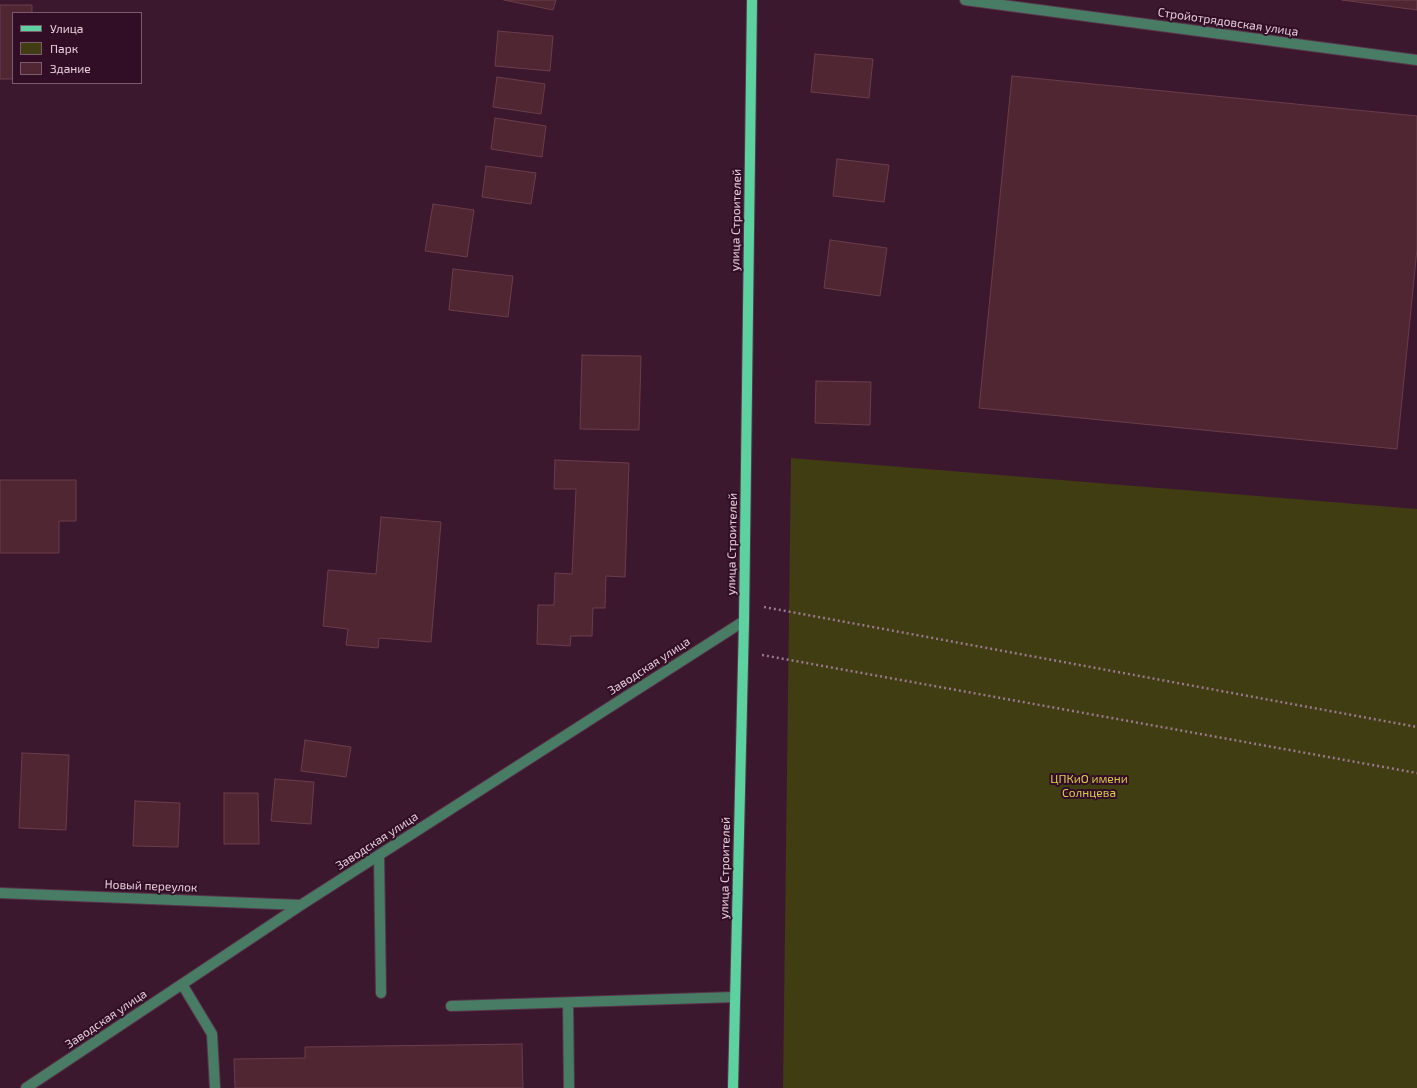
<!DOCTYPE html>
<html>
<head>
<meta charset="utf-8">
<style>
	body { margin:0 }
	#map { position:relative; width:1417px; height:1088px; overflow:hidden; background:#3c182f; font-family:"Exo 2",sans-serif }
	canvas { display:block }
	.legend { position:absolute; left:12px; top:12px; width:130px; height:72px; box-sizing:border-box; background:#310e25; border:1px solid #7b5c6f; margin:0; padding:5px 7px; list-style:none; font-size:12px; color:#e9d0de }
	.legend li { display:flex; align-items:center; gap:8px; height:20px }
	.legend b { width:20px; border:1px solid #7b5c6f }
</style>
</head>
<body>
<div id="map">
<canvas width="1417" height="1088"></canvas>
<ul class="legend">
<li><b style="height:5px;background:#5dd2a0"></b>Улица</li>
<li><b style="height:11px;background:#413d13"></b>Парк</li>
<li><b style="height:11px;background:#512633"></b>Здание</li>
</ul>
</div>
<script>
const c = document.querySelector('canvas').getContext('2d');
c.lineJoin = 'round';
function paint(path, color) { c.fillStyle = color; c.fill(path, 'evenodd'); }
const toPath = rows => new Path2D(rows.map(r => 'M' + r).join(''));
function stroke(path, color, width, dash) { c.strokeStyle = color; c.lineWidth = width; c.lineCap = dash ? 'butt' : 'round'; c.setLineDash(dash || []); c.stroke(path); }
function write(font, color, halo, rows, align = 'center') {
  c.font = font + ' "Exo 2",sans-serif'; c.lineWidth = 4; c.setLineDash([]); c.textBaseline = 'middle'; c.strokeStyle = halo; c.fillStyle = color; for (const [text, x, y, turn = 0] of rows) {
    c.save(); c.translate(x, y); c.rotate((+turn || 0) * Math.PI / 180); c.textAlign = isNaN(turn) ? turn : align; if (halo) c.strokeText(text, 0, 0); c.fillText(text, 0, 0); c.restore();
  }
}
paint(toPath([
	[791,458,1417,509,1417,1088,783,1088]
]), '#413d13');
const building = toPath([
	[504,0,556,0,553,10,504,0],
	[1342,0,1417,0,1417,10,1342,0],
	[0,5,32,5,32,13,13,13,13,79,0,79,0,5],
	[498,31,553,36,550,71,495,66,498,31],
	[815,54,873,59,869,98,811,92,815,54],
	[1012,76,1417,116,1417,249,1397,449,979,408,1012,76],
	[497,77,545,84,541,114,493,107,497,77],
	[495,118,546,126,542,157,491,149,495,118],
	[837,159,889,165,884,202,833,196,837,159],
	[486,166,536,173,531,204,482,197,486,166],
	[433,204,474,210,467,257,425,251,433,204],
	[830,240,887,248,880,296,824,288,830,240],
	[453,269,513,276,508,317,449,310,453,269],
	[582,355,641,356,639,430,580,429,582,355],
	[816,381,871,382,870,425,815,423,816,381],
	[555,460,629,463,625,577,606,576,605,608,593,608,592,636,571,636,570,646,537,644,538,605,554,605,555,573,572,574,576,489,554,489,555,460],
	[0,480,76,480,76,521,59,521,59,553,0,553,0,480],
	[381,517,441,522,431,642,379,638,378,648,346,645,348,629,323,626,328,570,376,574,381,517],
	[305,740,351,747,346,777,301,771,305,740],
	[22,753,69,755,66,830,19,828,22,753],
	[275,779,314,782,311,824,271,821,275,779],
	[224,793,258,793,259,844,224,844,224,793],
	[135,801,180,803,178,847,133,846,135,801],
	[522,1044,523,1088,235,1088,234,1059,305,1058,305,1047,522,1044]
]);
paint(building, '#512633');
stroke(building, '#6a3d49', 1);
const minor = toPath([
	[965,0,1417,60],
	[379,855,381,993],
	[0,893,301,905],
	[182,984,212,1034,215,1088],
	[568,1003,569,1088],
	[451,1006,735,997],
	[26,1088,301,905,744,621]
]);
const major = toPath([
	[733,1088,744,621,752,0]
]);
stroke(minor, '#58354b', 12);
stroke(major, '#58354b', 12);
stroke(toPath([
	[764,607,1417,727],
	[762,655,1417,773]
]), '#98798c', 2.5, [2, 3]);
stroke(minor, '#487c64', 10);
stroke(major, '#5dd2a0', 10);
write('12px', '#e9d0de', '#310e25', [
	["Стройотрядовская улица",1228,22,8],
	["улица Строителей",736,220,-89],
	["улица Строителей",732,544,-89],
	["Заводская улица",649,666,-33],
	["Заводская улица",377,841,-33],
	["улица Строителей",725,868,-89],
	["Новый переулок",151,886,2],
	["Заводская улица",106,1019,-34]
]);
write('12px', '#dacc4e', '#310e25', [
	["ЦПКиО имени",1089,779],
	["Солнцева",1089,793]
]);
</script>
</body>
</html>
